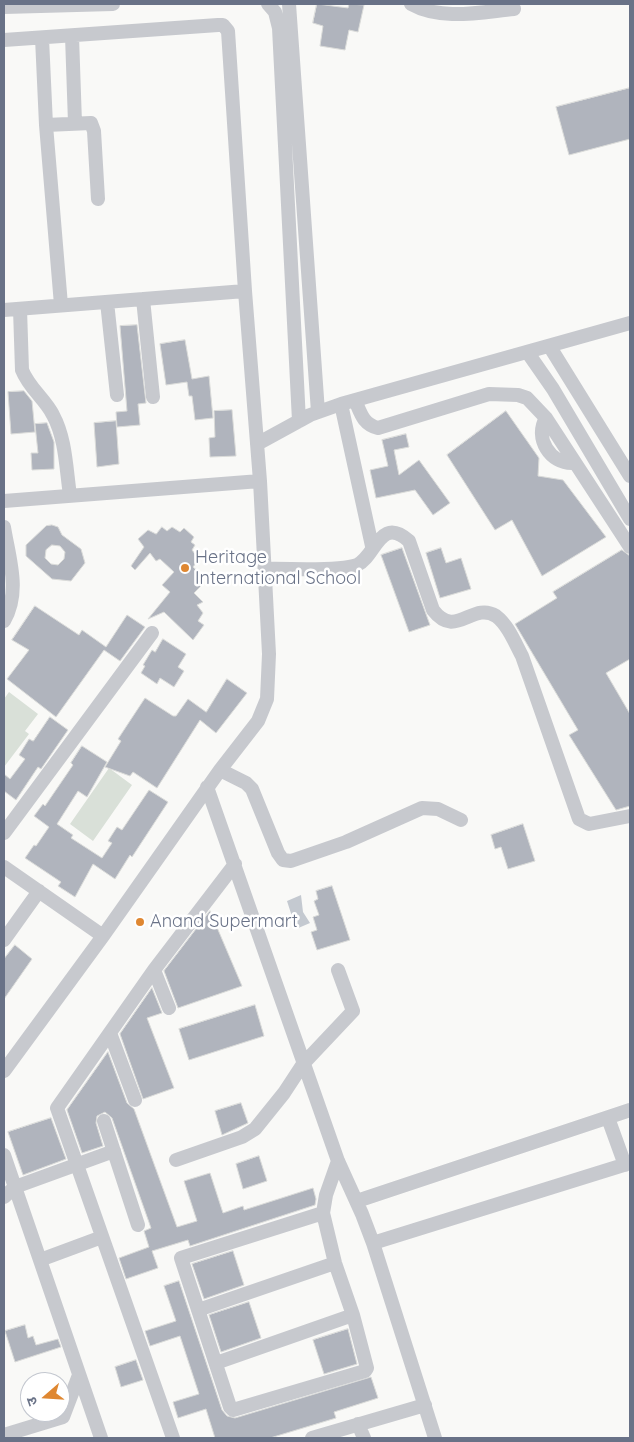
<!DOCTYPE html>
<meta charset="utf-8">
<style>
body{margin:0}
#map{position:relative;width:634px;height:1442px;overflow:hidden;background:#f9f9f7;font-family:Quicksand,"Noto Sans Devanagari",sans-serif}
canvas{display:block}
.frame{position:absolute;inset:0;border:5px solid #697287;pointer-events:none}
.north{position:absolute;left:20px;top:1372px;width:50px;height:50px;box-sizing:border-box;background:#fff;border:1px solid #c3c7cf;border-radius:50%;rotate:251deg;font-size:14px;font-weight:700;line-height:20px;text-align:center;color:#697287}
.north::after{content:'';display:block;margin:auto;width:18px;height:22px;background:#df8731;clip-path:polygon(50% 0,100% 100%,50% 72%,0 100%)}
</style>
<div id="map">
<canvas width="634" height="1442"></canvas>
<div class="frame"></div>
<div class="north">उ</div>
</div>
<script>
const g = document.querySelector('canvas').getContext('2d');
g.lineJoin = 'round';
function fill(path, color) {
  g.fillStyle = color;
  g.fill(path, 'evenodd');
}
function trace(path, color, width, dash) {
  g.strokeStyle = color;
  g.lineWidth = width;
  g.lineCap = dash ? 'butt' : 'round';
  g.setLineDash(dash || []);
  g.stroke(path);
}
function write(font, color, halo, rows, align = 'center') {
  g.font = font + ' Quicksand,sans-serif';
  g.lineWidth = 5;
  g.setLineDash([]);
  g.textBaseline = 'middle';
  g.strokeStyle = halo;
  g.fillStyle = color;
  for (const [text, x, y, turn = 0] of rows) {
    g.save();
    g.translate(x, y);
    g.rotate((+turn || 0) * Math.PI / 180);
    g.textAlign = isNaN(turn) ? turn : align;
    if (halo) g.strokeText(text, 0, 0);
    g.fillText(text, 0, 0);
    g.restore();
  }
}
const green = new Path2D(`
 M9,692L38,714L25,731L29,734L4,767V699Z
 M109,768L132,785L93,841L70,824Z`);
const water = new Path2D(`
 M301,895L303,912L310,923L296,929L287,901Z`);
const building = new Path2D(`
 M317,4L348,8L349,4L364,5L358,32L349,30L345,50L320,46L323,26L313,23Z
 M630,88V139L569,155L556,107Z
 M137,325L146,403L138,404L140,425L117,427L116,412L127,411L120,326Z
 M185,340L192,379L209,376L213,418L195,420L192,396H189L187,382L166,385L160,344Z
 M24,391L32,401L35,432L11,434L8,392Z
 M232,410L236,456L210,457L209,438L215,437L214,411Z
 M506,411L539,458L538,476L563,480L606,537L542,576L512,520L495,530L447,455Z
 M116,421L119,464L97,467L94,423Z
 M47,423L54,442V469L32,470L31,453H38L35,424Z
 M406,434L409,447L394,450L399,475L419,460L450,503L433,515L415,490L376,498L370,470L388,466L382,440Z
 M52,525L58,527L62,535L81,549L85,563L71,581L52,579L26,556V545L46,526ZM52,545L60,546L65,552L64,559L58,565L51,564L45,558L46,550Z
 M162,527L167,531L172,527L180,532L184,528L194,537L191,542L195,545L192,550L199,559L193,567L201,574L197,580L202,585L194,593L203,602L197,605L203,613L198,621L204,625L193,640L164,612L148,619L170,592L162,585L174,572L160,559L156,561L150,553L135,570L131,566L144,547L138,539L148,530L156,534Z
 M402,548L430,625L409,632L381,555Z
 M441,548L446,563L461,558L471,589L440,598L426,553Z
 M622,550L630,556V659L606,673L630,714V806L616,810L569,735L578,730L515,624L557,598L553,592Z
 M35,606L79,635L82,630L106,647L127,615L145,627L120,661L104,650L56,717L7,679L29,650L12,640Z
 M163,639L186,654L178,667L184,671L174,687L160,678L157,684L141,673L145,666L143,665L152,650L155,652Z
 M227,679L247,693L216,733L200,720L157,788L133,772L130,776L105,767L121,741L118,739L145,698L173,716H176L188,699L206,712Z
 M50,717L68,730L41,769L38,767L16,800L4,791V774L10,779L25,759L19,755L29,739L33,741Z
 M82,746L107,762L87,797L78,791L57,824L73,835L71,838L102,858L112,843L108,841L117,827L122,830L149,790L168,802L132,857L130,855L115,879L93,864L75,897L58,886L61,882L25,858L34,845L36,846L49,827L34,816L43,804L45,806L73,765L71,763Z
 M523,824L535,861L508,869L501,847L495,849L491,835Z
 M332,886L350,940L317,950L311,932L317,930L313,917L319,915L314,901L318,899L316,891Z
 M210,911L242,986L178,1008L164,971Z
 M15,945L32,959L4,999V959Z
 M152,988L162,1013L147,1018L174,1088L143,1099L120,1034Z
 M255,1005L264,1036L189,1060L179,1029Z
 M108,1052L127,1103L134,1109L177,1227L197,1221L184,1181L210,1173L223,1213L243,1206L244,1210L313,1188L316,1199L315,1205L190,1246L188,1240L152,1251L158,1268L126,1279L119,1258L149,1247L144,1231L151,1228L112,1118L105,1112L97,1116L96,1123L103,1146L82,1153L67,1110Z
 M241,1103L248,1123L222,1135L215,1111Z
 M51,1118L66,1159L23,1175L8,1132Z
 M259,1156L267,1181L243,1189L236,1164Z
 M233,1251L244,1285L204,1299L192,1264Z
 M179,1281L222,1410L227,1416L235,1418L371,1377L378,1398L334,1412L336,1418L270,1438H215L206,1409L178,1418L173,1402L199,1394L180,1336L150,1346L145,1331L176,1321L164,1286Z
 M249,1302L261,1338L221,1352L209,1315Z
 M25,1325L28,1338L33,1336L36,1345L58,1339L61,1347L15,1362L5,1331Z
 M348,1329L357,1364L324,1374L313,1340Z
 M136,1360L143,1380L121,1387L115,1367Z`);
const minor = new Path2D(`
 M268,4L275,12L279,28L299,421
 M289,4L318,412
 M411,4C441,21 481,12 514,9
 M4,7L113,4
 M72,36L75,123
 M42,38L46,125L61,305
 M4,40L218,25H223L228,31L245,291L260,481L269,654L267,699L258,721L220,770L103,936L4,1071
 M46,125L91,123L94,131L98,199
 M143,299L153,397
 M107,302L117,395
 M20,309L22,370C29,388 45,399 53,415C66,439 66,469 70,495
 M4,310L245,291
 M550,347L630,476
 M528,353L553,389L630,519
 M355,400C361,414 363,424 378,428L489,394L518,395L527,398L546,418L630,547
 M341,404L372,546
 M546,418C534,438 550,464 573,463
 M257,444L310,415L341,404L630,323
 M4,501L260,481
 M4,527C9,558 21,592 4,621
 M265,569C286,568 339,572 357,565C376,556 380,515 409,541L433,610C456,640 472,601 496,616C508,625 515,643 522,656L579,819L589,824L630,816
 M220,770L246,783L252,789L278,853L283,860L291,861L346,842L422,808L438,809L461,820
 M207,787L338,1161L362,1214L373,1243L435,1438
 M4,833L152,633
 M4,867L103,936
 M4,940L39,891
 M154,970L169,1008
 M110,1033L135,1100
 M608,1118L625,1165
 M104,1121L138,1225
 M4,1155L101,1438
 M176,1160L242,1137L255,1129L284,1093L303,1064L353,1011L338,970
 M4,1197L15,1187L114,1151
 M357,1201L630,1110
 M323,1213L181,1258L230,1407L233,1410L365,1371L367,1368L353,1315L335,1263L323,1213L326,1195L338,1161
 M373,1243L630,1163
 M40,1260L102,1237
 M198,1310L335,1263
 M216,1363L353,1315
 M358,1424L364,1438
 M4,1435L63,1417L79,1375
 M173,1438L57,1108L154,970L235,864
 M312,1438L425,1405`);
const markers = [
 [185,568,5,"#df8731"],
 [140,922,5,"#df8731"]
];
const poiNames = [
 ["Heritage",195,558],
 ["International School",195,579],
 ["Anand Supermart",150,922]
];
fill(green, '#d9e0d8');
fill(water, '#c4c9d0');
fill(building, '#b0b4bd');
trace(building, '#dadbd9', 1);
trace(minor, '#c7c9ce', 14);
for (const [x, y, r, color] of markers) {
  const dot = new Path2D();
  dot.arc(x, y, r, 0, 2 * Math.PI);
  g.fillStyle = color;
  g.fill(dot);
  trace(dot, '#fff', 2);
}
write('18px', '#697287', '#fff', poiNames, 'left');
</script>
